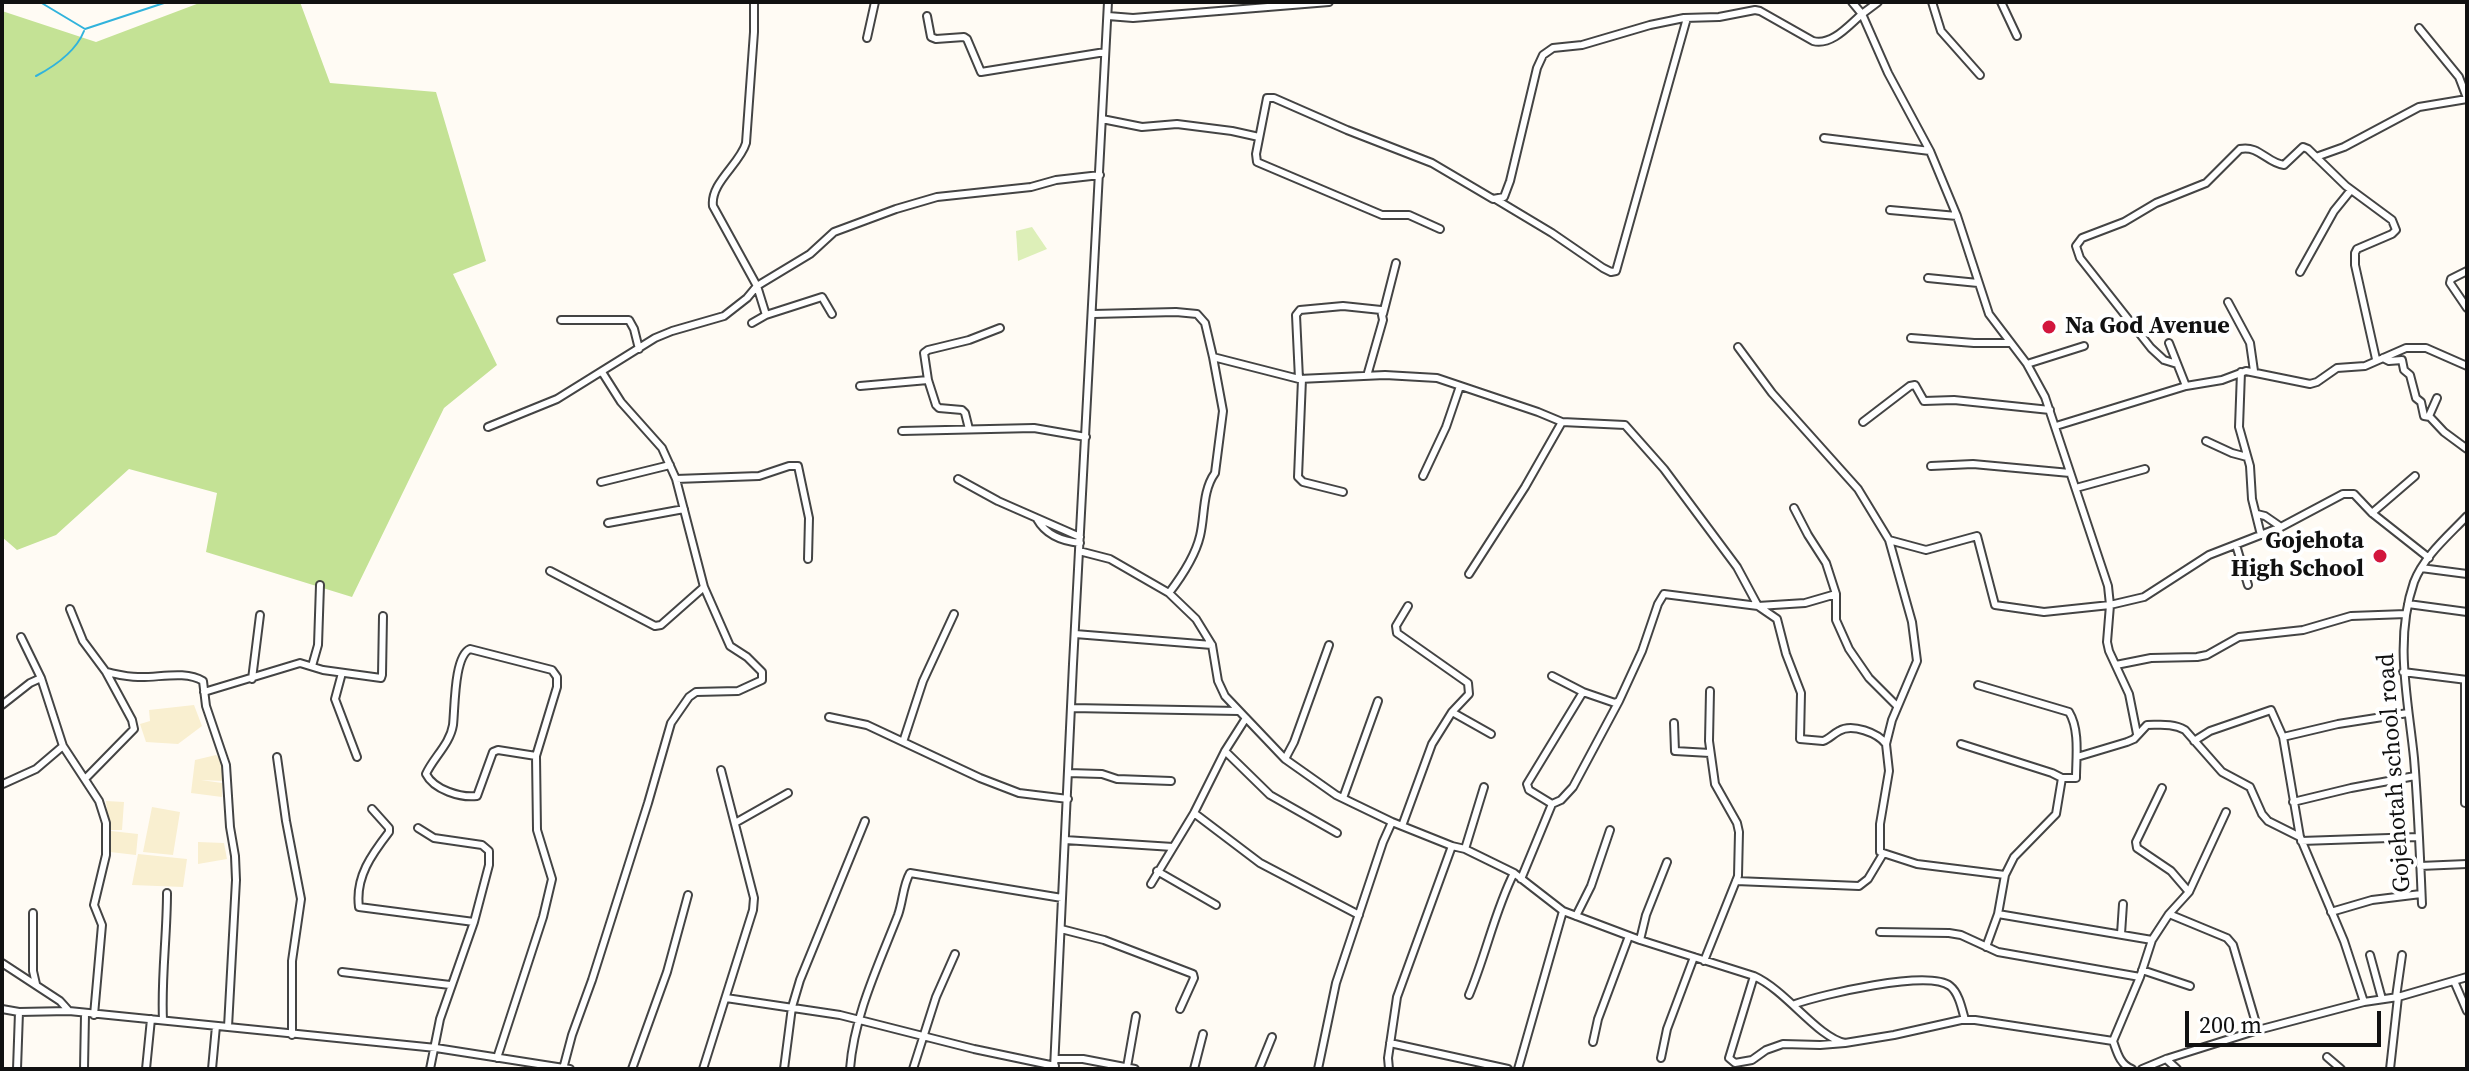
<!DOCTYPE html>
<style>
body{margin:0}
#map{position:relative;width:2469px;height:1071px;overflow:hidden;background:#fffbf4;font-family:"Source Serif 4",serif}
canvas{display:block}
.frame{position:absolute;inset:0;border:4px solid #111;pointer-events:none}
.scale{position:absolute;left:2185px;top:1011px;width:196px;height:36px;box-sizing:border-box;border:4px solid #111;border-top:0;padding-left:10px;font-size:24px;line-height:28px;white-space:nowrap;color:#111;-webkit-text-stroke:6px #fff;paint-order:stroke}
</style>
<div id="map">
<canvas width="2469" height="1071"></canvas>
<div class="frame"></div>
<div class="scale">200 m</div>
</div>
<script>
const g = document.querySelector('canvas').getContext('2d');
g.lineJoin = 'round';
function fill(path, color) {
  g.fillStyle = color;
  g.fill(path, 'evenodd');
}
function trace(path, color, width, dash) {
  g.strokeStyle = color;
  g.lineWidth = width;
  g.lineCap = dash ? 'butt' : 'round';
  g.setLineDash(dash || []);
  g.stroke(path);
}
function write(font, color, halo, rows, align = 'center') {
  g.font = font + ' "Source Serif 4",serif';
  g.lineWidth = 8;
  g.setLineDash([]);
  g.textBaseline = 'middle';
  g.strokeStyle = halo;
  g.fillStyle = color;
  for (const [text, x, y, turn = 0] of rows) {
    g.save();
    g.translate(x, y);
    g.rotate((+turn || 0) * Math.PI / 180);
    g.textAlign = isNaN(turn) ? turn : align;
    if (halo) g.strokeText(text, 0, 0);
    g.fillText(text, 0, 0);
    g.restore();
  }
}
const farmland = new Path2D(`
 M194,705L202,726L178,744L146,742L140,724L150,721L149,710Z
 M216,755L223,762V781L201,780L222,783V797L191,793L195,760Z
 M106,801L124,802L122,830H109Z
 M152,807L180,812L173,855L143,852Z
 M111,831L138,834L136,855L110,852Z
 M198,842L224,843L227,859L198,864Z
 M138,854L187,859L183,887L132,885Z`);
const green = new Path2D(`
 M1032,227L1047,249L1018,261L1016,231Z`);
const forest = new Path2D(`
 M202,2H300L330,83L436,92L486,261L453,274L497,365L444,408L352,597L206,552L217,493L129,469L56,535L17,550L2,537V11L96,42Z`);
const stream = new Path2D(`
 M40,2L85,29L167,2
 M36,76C55,66 76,51 84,31`);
const minor = new Path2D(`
 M754,2V32L746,143C740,164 710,183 713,206L757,286L766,315
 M1852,2L1862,14L1878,2
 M1932,2L1941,31L1980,75
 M2001,2L2017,36
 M927,16L931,37L936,39L964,37L967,39L981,72L1105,52
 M1108,16L1133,18L1329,2
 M2419,28L2459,77L2467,98
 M867,38L875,2
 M1102,119L1142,127L1177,124L1232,131L1259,137
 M1824,138L1930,151
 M2316,157L2344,147L2419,107L2467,99
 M1497,200L1552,233L1603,268L1611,272L1616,271L1687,18
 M1890,210L1957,216
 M1440,229L1409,215H1382L1257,162L1256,154L1267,98H1274L1347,130L1432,163L1493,199L1504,197L1510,181L1537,68L1543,55L1553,48L1582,45L1650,25L1684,18L1719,17L1755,10L1760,11L1813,41C1832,46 1849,25 1862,14L1888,73L1930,151L1957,216L1989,314L2027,364L2045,397L2108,586L2110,605L2107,642L2109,651L2129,694L2137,734
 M2467,271L2451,279L2450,283L2467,308
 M2300,272L2334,211L2351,190
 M1928,278L1978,283
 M2228,302L2250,343L2254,371
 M1093,314L1176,312L1197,314L1205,323L1213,357L1299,379L1385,375L1437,378L1538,412L1562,422L1625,425L1664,469L1737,567L1758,606L1777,619L1786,654L1801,693L1800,739L1823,741C1829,739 1833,734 1839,731C1852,723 1878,733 1886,744
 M1383,314L1396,263
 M561,320H629L634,329L639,349
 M752,323L766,315L822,297L832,314
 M1911,338L1974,343H2010
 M2169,343L2186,386L2222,380L2246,371L2310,384L2317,382L2337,368L2365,366L2406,348H2426L2467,366
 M1738,347L1772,393L1858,489L1889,540L1912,622L1917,661L1892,720L1886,744L1889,771L1880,824V852L1917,864L2005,875
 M2383,358L2389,361L2402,360L2404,370L2410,375L2416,398L2421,402L2424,416L2430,417
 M2027,364L2084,346
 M2177,364L2164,360L2151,348L2080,258L2076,246L2082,238L2124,222L2156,203L2206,183L2240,149C2259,145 2267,163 2284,165L2303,147L2308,149L2346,186L2392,220L2396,230L2392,234L2357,249L2355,253V265L2376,359
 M2241,372L2239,427L2250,466L2252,499L2261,535
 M1299,379L1296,315L1300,310L1343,306L1381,310L1383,320L1367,376
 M1302,379L1298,477L1303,482L1343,492
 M860,386L928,380
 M2437,398L2429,416L2444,432L2467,449
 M1863,422L1910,386L1915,385L1924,401L1954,400L2050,410
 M2056,426L2186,386
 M488,427L557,399L655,338L672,331L724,316L747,298L757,286L810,254L834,232L896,209L937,197L1031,187L1056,180L1100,175
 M969,429L965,413L962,410L939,408L936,405L928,380L924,353L928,350L969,340L1000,328
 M902,431L1034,428L1086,437
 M2206,441L2232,453L2247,457
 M1931,466L1973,464L2070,473
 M1423,476L1446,427L1460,386
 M676,479L759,476L789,466H798L809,518L808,559
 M958,479L998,501L1080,537
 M601,482L670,465
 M2076,488L2145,469
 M1794,508L1808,535L1826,563L1836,594V620L1849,649L1869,678L1897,706
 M2372,513L2415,476
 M2257,514L2265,516L2281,527
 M1037,519C1046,535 1061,541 1080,543
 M608,523L684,509
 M1889,540L1926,550L1977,536L1995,605L2044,612L2110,605L2144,597L2209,555L2281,527L2343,494H2354L2372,513L2429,558
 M2236,545L2248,585
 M1079,551L1110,559L1169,593L1196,619L1212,645L1218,681L1225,696L1285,759L1336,795L1392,822L1452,846L1465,849L1514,873L1563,911L1640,940L1754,976C1787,991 1817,1037 1845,1043
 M2421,568L2467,574
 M550,571L655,626L661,625L704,587
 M1469,574L1525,487L1562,422
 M1169,593C1182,576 1195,557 1200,536C1205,516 1202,491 1215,473L1223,411L1213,357
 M2408,604L2467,612
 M70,609L83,641L106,672C116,674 127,677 138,677C158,678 185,670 203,681L206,706L226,765L230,827L235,856L236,880L228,1027
 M1075,634L1212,645
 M21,637L41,678
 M2116,665L2151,658L2197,657L2207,655L2239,637L2303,630L2351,616L2406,614
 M312,666L318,645L320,585
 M2403,672L2467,680
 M342,673L335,699L357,757
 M1552,676L1583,692L1615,703L1619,701L1642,651L1658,604L1664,594L1758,606L1805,603L1836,594
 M252,679L260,615
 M204,692L300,663L323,670L381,678L382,675L383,616
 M2,705L30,683L41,678L63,746L99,801L106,823V855L94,905L102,925L94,1015
 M1071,708L1239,711
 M1452,712L1491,734
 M829,717L867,725L980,778L1019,793L1068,799
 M1674,723L1675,751L1710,753
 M2194,741L2210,731L2271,710L2283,737
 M903,742L923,681L954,614
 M1961,744L2052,773L2062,778H2076C2076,758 2080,730 2069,712L1978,685
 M1225,751L1270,795L1337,833
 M277,757L286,821L301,899L292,961V1035
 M2077,757L2127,742L2134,739L2147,725C2160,725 2173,723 2185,730L2222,772L2250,787L2262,814L2268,821L2300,837
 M1285,759L1294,742L1329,645
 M1068,773L1102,774L1117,779L1171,781
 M85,779L134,729L132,720L106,672
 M3,784L36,769L63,746
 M1343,798L1378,701
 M2293,802L2351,788L2415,776
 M2465,803V680
 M1552,804L1561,800L1573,787L1619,701
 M372,809L389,828V832C372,854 355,877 359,907L474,922
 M1194,813L1260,863L1359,915
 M735,823L788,793
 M1402,826L1432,744L1452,712L1469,694L1468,683L1397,633L1396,626L1408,606
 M418,828L434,838L482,845L489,851V865L474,922L440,1019L430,1069
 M1065,840L1173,847
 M2301,841L2419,837
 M1465,849L1484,787
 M2420,866L2467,864
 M1157,871L1216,905
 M1521,879L1552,804L1529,790L1527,784L1583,692
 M1736,881L1859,886L1868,879L1883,854
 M1151,884L1194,813L1225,751L1246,718
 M2189,892L2226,812
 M2422,904C2420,855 2418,806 2414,758C2408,699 2394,640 2414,582C2424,556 2448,536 2467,516
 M2331,912L2372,900L2421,894
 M33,913V971L36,984
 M1998,914L2152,940
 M2169,914L2227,938L2233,945L2258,1030
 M1576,916L1591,886L1610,830
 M1061,929L1104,940L1193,974L1194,978L1180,1009
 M1880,932L1949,933L1961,935L1998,952L2140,977
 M2121,934L2123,904
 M1640,940L1646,915L1667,862
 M1986,947L1998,914L2005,875L2014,857L2056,814L2062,778
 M2370,955L2382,999
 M1704,961L1738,876L1739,832L1737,823L1715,784L1709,741L1710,691
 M2,963L60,1001L69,1011
 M2142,970L2190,986
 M342,972L450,985
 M1754,976L1729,1058L1735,1063L1752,1060L1766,1050L1783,1044L1820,1045L1845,1043L1894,1035L1961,1020H1975L2113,1041C2117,1052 2120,1065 2132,1069
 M2454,981L2467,1011
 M1469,995C1486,955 1495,910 1514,873
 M2396,997L2402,955
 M726,998L840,1015L974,1049L1055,1066
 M2364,1002L2344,941L2300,837L2283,737L2338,724L2408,713
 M1795,1004C1821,995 1928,969 1950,986C1959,993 1962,1009 1965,1020
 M2,1009L19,1012L69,1011L347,1039L436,1048L570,1069
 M163,1020C161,978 167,936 167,893
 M2113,1041L2140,977L2152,940L2169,914L2189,892L2171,871L2137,848L2136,842L2162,788
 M1593,1042L1598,1019L1629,936
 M1390,1043L1508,1069
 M2327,1057L2341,1069
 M497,1058L543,917L552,879L537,830L536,756L498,750L493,752L477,796C461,798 434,790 426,774C433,758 450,744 453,725C455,707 454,656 470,649L552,670L557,677V687L536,756
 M1661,1058L1667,1029L1694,957
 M1055,1059H1083L1135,1069
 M2166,1059L2177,1069
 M1127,1067L1136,1016
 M17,1069L19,1012
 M84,1069L85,1014
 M146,1069L151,1019
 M212,1069L216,1026
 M563,1069L572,1035L592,980L648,803L671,723L689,697L696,692L738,691L762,680V672L747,657L730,646L704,587L676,479L662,448L621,402L602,372
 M632,1069L667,972L688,895
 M703,1069L753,910L754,898L721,770
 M784,1069L792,1007L800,980L865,821
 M850,1069C854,1015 879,964 898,915C903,901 903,885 910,873L1062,898
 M913,1069L936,997L955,954
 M1054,1069L1073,664L1108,2
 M1194,1069L1203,1034
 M1259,1069L1272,1037
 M1318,1069L1336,983L1383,842L1392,822
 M1389,1069L1388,1058L1397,997L1452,846
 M1518,1069L1563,911
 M2142,1069L2166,1059L2258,1030L2364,1002L2398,997L2467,977
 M2390,1069L2398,997`);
const markers = [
 [2049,327,8,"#d2173e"],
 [2380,556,8,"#d2173e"]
];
const poiNames = [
 ["Na God Avenue",2065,327],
 ["Gojehota",2364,542,"right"],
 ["High School",2364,570,"right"]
];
const streetNames = [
 ["Gojehotah school road",2395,773,-94]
];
fill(farmland, '#f9efd0');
fill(green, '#ddefb8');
fill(forest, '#c4e295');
trace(stream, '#31b3dc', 2);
trace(minor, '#444', 10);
trace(minor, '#fff', 6);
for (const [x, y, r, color] of markers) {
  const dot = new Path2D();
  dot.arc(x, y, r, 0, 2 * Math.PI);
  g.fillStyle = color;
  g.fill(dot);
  trace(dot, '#fff', 3);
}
write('bold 24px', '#111', '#fff', poiNames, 'left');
write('24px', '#111', '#fff', streetNames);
</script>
